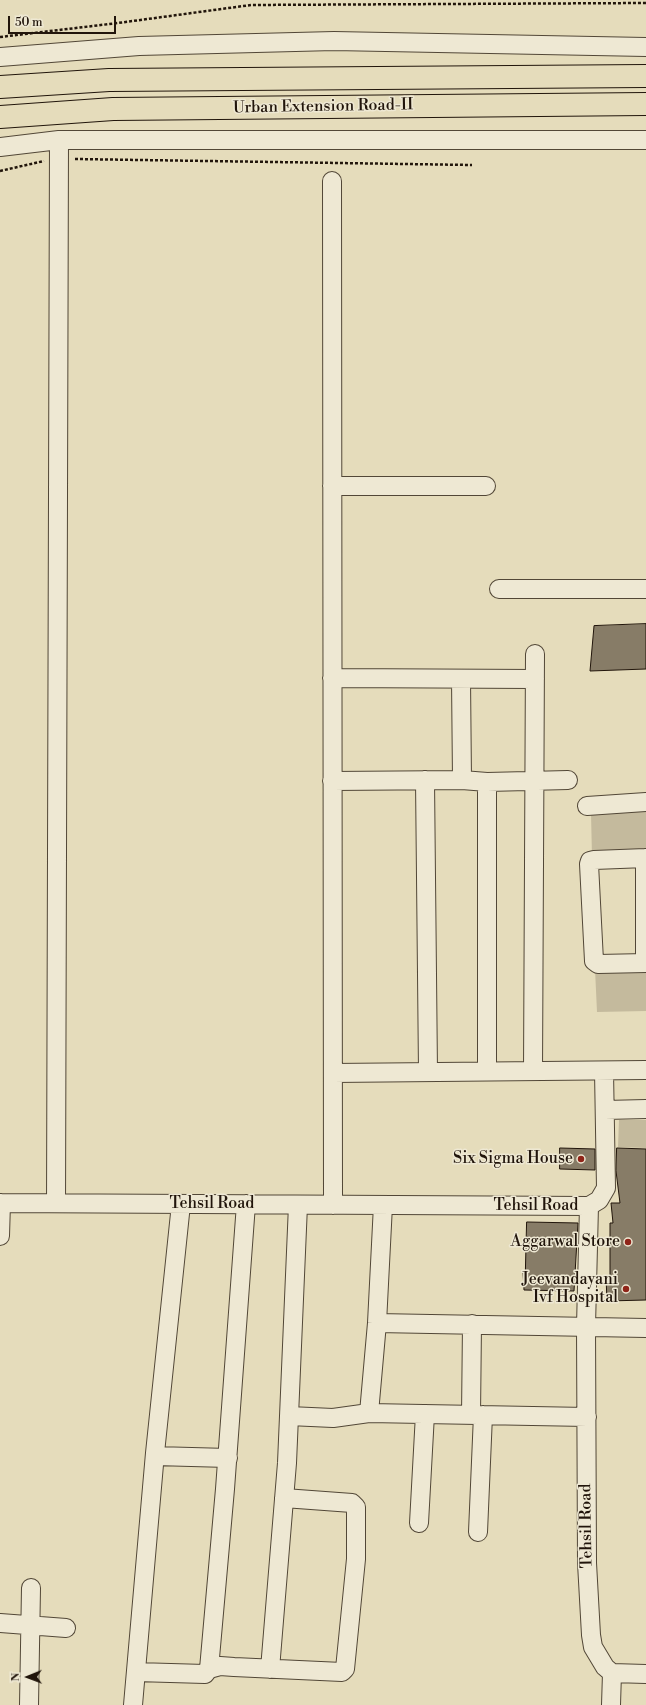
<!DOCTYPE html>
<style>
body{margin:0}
#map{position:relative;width:646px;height:1705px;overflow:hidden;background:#e5dcbb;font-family:"Libre Bodoni",serif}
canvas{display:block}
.north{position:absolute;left:8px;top:1657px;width:40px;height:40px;-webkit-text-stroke:3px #eee8d3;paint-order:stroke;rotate:269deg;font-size:11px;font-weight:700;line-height:16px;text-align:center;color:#21150b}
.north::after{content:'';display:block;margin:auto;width:14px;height:18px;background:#21150b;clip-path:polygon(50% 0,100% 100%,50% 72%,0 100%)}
.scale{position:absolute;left:8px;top:16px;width:108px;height:18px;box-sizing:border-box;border:2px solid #21150b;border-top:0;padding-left:5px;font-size:12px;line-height:14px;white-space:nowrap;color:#21150b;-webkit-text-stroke:3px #eee8d3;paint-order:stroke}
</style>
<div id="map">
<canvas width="646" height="1705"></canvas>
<div class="north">N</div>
<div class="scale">50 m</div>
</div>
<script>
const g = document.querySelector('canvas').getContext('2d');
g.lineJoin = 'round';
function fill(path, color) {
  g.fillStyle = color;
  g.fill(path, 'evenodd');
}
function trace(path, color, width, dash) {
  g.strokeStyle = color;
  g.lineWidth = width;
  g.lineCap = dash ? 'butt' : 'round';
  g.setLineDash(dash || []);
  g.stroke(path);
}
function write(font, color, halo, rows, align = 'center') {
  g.font = font + ' "Libre Bodoni",serif';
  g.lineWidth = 3;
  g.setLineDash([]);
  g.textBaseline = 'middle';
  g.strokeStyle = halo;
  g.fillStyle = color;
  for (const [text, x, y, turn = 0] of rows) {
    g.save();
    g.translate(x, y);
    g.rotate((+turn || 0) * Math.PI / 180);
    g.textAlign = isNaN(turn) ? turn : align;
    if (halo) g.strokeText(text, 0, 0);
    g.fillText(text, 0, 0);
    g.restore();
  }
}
const green = new Path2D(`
 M646,809V855L592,857L591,813Z
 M595,969H646V1011L597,1012Z
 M619,1120H646V1148L618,1147Z`);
const building = new Path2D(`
 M646,624V669L590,671L594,626Z
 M560,1148L595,1149V1170L560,1169Z
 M617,1148L646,1149V1300L607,1301L606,1277H610V1223H613L611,1203H620L616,1171Z
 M527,1222L578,1223L574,1291L524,1290L523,1271L525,1272Z`);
const path = new Path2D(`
 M0,37L118,23L251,5L646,3
 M75,159L472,165
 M0,171L44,161`);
const minor = new Path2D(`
 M0,57L139,46L334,41L646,47
 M0,147L59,140H646
 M332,181L333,1205
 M332,486H486
 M499,589H646
 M332,678L535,679
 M461,679L462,780
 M425,780L428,1072
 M332,781L462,780L487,782L568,780
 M487,782V1071
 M587,806L646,802
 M645,858V963
 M646,858L594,860L590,861L589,864L594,961L598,964L646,963
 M533,1071L535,654
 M333,1073L646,1070
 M605,1110L646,1109
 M0,1203L589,1206
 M56,1203L59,140
 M589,1206L586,1326L587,1563L591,1635L593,1647L605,1667L612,1673L646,1674
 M589,1206L599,1200L606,1188L604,1071
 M0,1236L1,1203
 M377,1323L646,1328
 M369,1413L377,1323L383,1205
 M471,1415L472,1324
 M289,1416L333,1418L369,1413L587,1417
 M155,1456L228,1458
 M419,1523L425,1414
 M478,1532L483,1415
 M0,1623L66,1628
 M209,1669L220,1666L234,1667L342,1672L345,1669L356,1559V1507L352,1503L284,1498
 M270,1669L287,1463L298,1205
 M136,1672L205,1674L209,1669L225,1489L246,1204
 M29,1705L31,1588
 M133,1705L155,1453L181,1204
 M611,1705L612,1673`);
const highway = new Path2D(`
 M0,87L109,80L646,76
 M0,117L113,109L646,104`);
const markers = [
 [581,1159,4,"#8f2418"],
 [628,1242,4,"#8f2418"],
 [626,1289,4,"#8f2418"]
];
const streetNames = [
 ["Urban Extension Road-II",323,107,-1],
 ["Tehsil Road",212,1204],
 ["Tehsil Road",536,1206],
 ["Tehsil Road",587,1526,-91]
];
const poiNames = [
 ["Six Sigma House",573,1159],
 ["Aggarwal Store",620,1242],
 ["Jeevandayani",618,1280],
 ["Ivf Hospital",618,1298]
];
fill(green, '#c4ba9d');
fill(building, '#877c67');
trace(building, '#21150b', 1);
trace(minor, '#524737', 20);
trace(highway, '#21150b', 24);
trace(path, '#21150b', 2.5, [3, 2]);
trace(minor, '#eee8d3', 18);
trace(highway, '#e5dcbb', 22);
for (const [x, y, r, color] of markers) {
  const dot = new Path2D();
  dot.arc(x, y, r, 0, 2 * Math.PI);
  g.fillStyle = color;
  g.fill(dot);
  trace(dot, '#eee8d3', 1.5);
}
write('16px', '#21150b', '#eee8d3', streetNames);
write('16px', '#21150b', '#eee8d3', poiNames, 'right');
</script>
